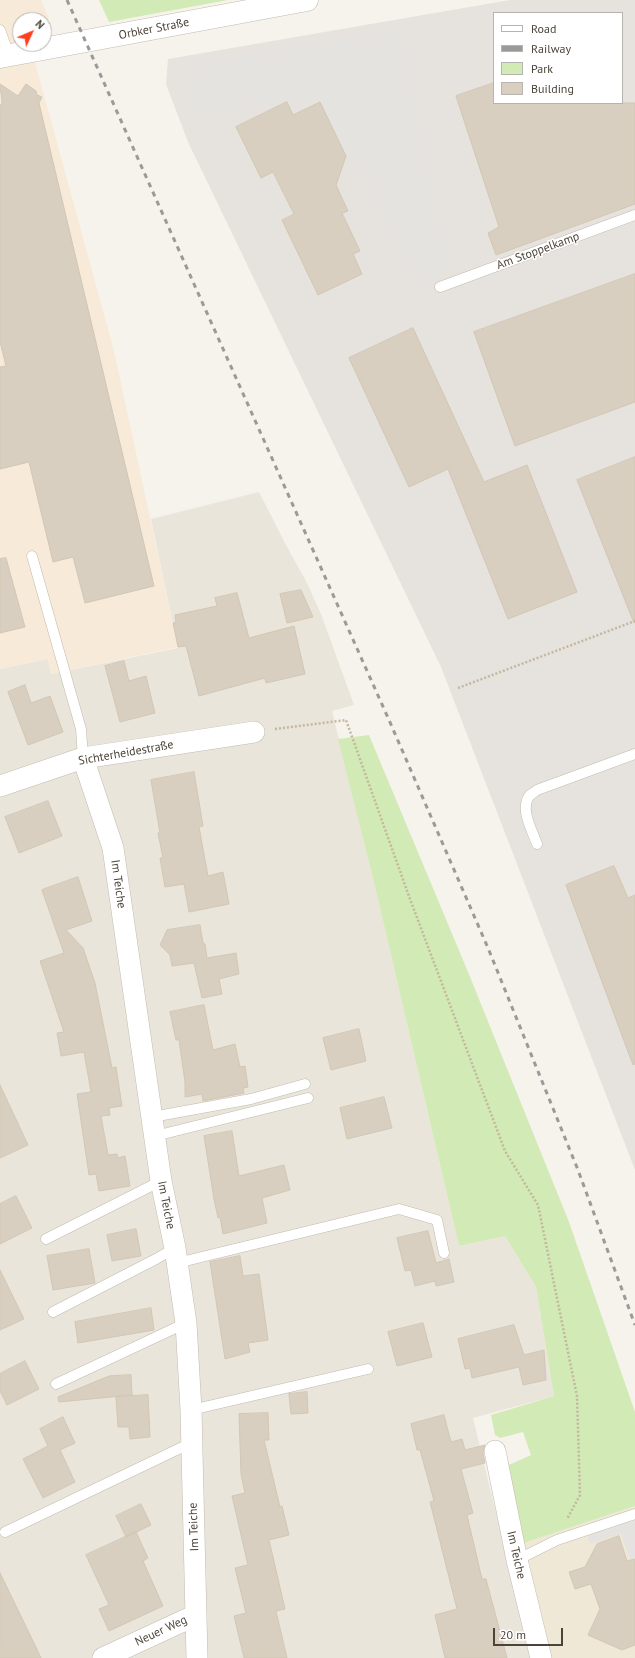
<!DOCTYPE html>
<meta charset="utf-8">
<style>
body{margin:0}
#map{position:relative;width:635px;height:1658px;overflow:hidden;background:#f6f3ec;font-family:"PT Sans",sans-serif}
canvas{display:block}
.legend{position:absolute;left:493px;top:12px;width:130px;height:92px;box-sizing:border-box;background:#fff;border:1px solid #b7b4b0;margin:0;padding:5px 7px;list-style:none;font-size:12px;color:#4b4439}
.legend li{display:flex;align-items:center;gap:8px;height:20px}
.legend b{width:20px;border:1px solid #b7b4b0}
.north{position:absolute;left:12px;top:12px;width:40px;height:40px;box-sizing:border-box;background:#fff;border:1px solid #b7b4b0;border-radius:50%;rotate:46deg;font-size:11px;font-weight:700;line-height:16px;text-align:center;color:#4b4439}
.north::after{content:'';display:block;margin:auto;width:14px;height:18px;background:#fc3f1d;clip-path:polygon(50% 0,100% 100%,50% 72%,0 100%)}
.scale{position:absolute;left:493px;top:1628px;width:70px;height:18px;box-sizing:border-box;border:2px solid #4b4439;border-top:0;padding-left:5px;font-size:12px;line-height:14px;white-space:nowrap;color:#4b4439;-webkit-text-stroke:3px #fff;paint-order:stroke}
</style>
<div id="map">
<canvas width="635" height="1658"></canvas>
<ul class="legend">
<li><b style="height:5px;background:#fff"></b>Road</li>
<li><b style="height:5px;background:#9a9a9a"></b>Railway</li>
<li><b style="height:11px;background:#d2eab5"></b>Park</li>
<li><b style="height:11px;background:#d8cfc1"></b>Building</li>
</ul>
<div class="north">N</div>
<div class="scale">20 m</div>
</div>
<script>
const g = document.querySelector('canvas').getContext('2d');
g.lineJoin = 'round';
function fill(path, color) {
  g.fillStyle = color;
  g.fill(path, 'evenodd');
}
function trace(path, color, width, dash) {
  g.strokeStyle = color;
  g.lineWidth = width;
  g.lineCap = dash ? 'butt' : 'round';
  g.setLineDash(dash || []);
  g.stroke(path);
}
function write(font, color, halo, rows, align = 'center') {
  g.font = font + ' "PT Sans",sans-serif';
  g.lineWidth = 3;
  g.setLineDash([]);
  g.textBaseline = 'middle';
  g.strokeStyle = halo;
  g.fillStyle = color;
  for (const [text, x, y, turn = 0] of rows) {
    g.save();
    g.translate(x, y);
    g.rotate((+turn || 0) * Math.PI / 180);
    g.textAlign = isNaN(turn) ? turn : align;
    if (halo) g.strokeText(text, 0, 0);
    g.fillText(text, 0, 0);
    g.restore();
  }
}
const residential = new Path2D(`
 M259,492L285,543L307,583L321,614L354,705L332,711L372,874L459,1246L505,1236L536,1287L554,1396L473,1418L531,1658H0V669L48,659L51,674L178,648L151,519Z`);
const commercial = new Path2D(`
 M0,0H41L49,19L20,20V44H30L114,351L178,647L51,674L48,659L0,669Z`);
const industrial = new Path2D(`
 M510,0H635V1170L441,667L188,142L166,84L168,59ZM494,13H622V103H494Z`);
const education = new Path2D(`
 M635,1506V1658H552L524,1543Z`);
const green = new Path2D(`
 M99,0H228L109,22Z
 M369,735L468,972L569,1222L635,1412V1506L524,1543L502,1468L531,1455L523,1432L500,1438L495,1435L491,1415L554,1396L536,1287L505,1236L459,1246L372,874L338,739Z`);
const parking = new Path2D(`
 M401,30L437,204L427,215L440,219L454,267L411,284L364,171L349,164L320,99L192,118L186,104L201,62Z
 M635,1508V1558L630,1560L621,1534L590,1544L584,1526Z`);
const building = new Path2D(`
 M494,83V103H635V204L496,255L488,233L499,227L456,96Z
 M0,84L18,96L26,84L36,91L37,95L42,97L39,103L154,586L85,603L73,557L53,562L29,462L0,469V367L6,366L0,342V106L2,103Z
 M287,102L293,115L320,102L346,156L336,185L348,211L342,213L360,251L353,254L362,274L318,295L282,220L294,214L273,172L261,178L236,127Z
 M635,274V402L515,446L474,332Z
 M413,328L484,482L527,465L577,592L508,619L448,469L409,487L349,358Z
 M635,457V622L634,623L577,480Z
 M6,558L25,627L0,633V559Z
 M301,590L313,617L287,623L280,594Z
 M237,593L249,638L294,626L305,674L266,683L265,678L199,696L186,646L178,647L173,623L176,622L175,615L217,606L215,598Z
 M124,661L129,681L146,676L155,713L120,722L105,666Z
 M25,685L31,703L50,696L63,732L28,745L8,692Z
 M194,772L203,826L199,827L208,876L223,872L229,904L189,912L184,884L165,887L160,858H163L158,833H160L151,780Z
 M48,801L62,836L19,853L5,817Z
 M614,866L628,898L635,895V1064L633,1065L566,885Z
 M78,877L92,921L66,930L83,948L95,983L112,1068L116,1067L122,1106L109,1108L110,1115L101,1116L108,1155L117,1154L118,1158L125,1156L130,1186L99,1191L96,1174L89,1175L77,1094L91,1092L84,1052L61,1056L57,1033L64,1032L40,961L64,953L42,890Z
 M200,925L203,943L205,944L207,958L236,953L239,974L219,979L222,994L202,998L194,963L172,966L170,955L160,945L167,930Z
 M204,1005L213,1050L235,1044L240,1067L245,1066L248,1087L243,1088L244,1093L203,1101L202,1094L185,1097V1082L179,1040H176L170,1012Z
 M359,1029L366,1061L331,1070L323,1038Z
 M0,1085L28,1145L0,1158Z
 M384,1097L392,1128L347,1139L340,1108Z
 M232,1131L239,1176L284,1165L290,1190L262,1198L267,1223L223,1234L220,1217L218,1218L214,1199L204,1136Z
 M16,1196L32,1228L0,1244V1204Z
 M136,1229L141,1256L112,1261L107,1235Z
 M428,1231L436,1263L449,1259L454,1282L436,1286L435,1281L415,1286L411,1270L405,1271L397,1238Z
 M89,1249L95,1283L53,1290L47,1256Z
 M240,1256L243,1276L259,1274L268,1340L248,1343L250,1352L225,1359L210,1262Z
 M0,1270L24,1319L0,1330Z
 M151,1308L154,1330L78,1343L75,1322Z
 M423,1323L432,1357L397,1366L388,1332Z
 M514,1325L524,1355L544,1350L546,1380L523,1385L519,1367L472,1378L470,1368L465,1369L458,1339Z
 M25,1361L39,1389L7,1405L0,1391V1374Z
 M131,1375L132,1395L59,1402L58,1397L109,1376Z
 M307,1392L308,1413L291,1414L289,1394Z
 M148,1395L150,1437L130,1439L129,1427H118L116,1397Z
 M268,1413L269,1440H264L280,1507L282,1506L289,1535L269,1540L285,1609L276,1611L287,1658H244L234,1616L246,1613L235,1568L248,1565L232,1496L245,1493L241,1474L239,1414Z
 M444,1415L451,1442L462,1439L465,1450L485,1445L483,1453L485,1463L461,1469L473,1513L467,1515L482,1579H486L507,1658H445L435,1615L457,1609L430,1502L434,1501L420,1450H417L411,1424Z
 M63,1417L75,1443L60,1450L75,1482L43,1498L23,1459L48,1446L40,1429Z
 M141,1504L151,1525L126,1537L116,1516Z
 M136,1532L148,1558L143,1561L163,1606L109,1631L99,1609L109,1605L86,1555Z
 M619,1536L627,1561L635,1559V1645L622,1650L588,1635L600,1609L591,1584L575,1589L569,1572L585,1567L597,1544Z
 M0,1573L32,1639L41,1658H0Z`);
const path = new Path2D(`
 M458,688L635,621
 M275,729L346,720L410,899L505,1151L538,1205L577,1396L580,1495L567,1519`);
const service = new Path2D(`
 M0,30L9,55
 M440,287L635,215
 M32,556L81,729L83,758
 M537,844C532,830 520,810 529,796C531,794 535,792 537,790L635,754
 M152,1117L251,1099L305,1084
 M155,1136L308,1098
 M46,1239L161,1181
 M177,1263L399,1209L437,1220L444,1253
 M53,1312L156,1259L175,1248
 M56,1384L186,1323
 M191,1410L368,1369
 M5,1532L191,1443
 M517,1560L557,1540L635,1514`);
const minor = new Path2D(`
 M83,758L113,848L161,1181L175,1248L186,1323L191,1410L197,1658
 M0,786L83,758L254,732
 M495,1451L517,1560L541,1658
 M103,1658L196,1615`);
const tertiary = new Path2D(`
 M0,57L307,0`);
const rail = new Path2D(`
 M67,0L389,720L488,948L578,1170L635,1325`);
const streetNames = [
 ["Orbker Straße",154,29,-11],
 ["Am Stoppelkamp",538,251,-20],
 ["Sichterheidestraße",126,753,-10],
 ["Im Teiche",118,884,82],
 ["Im Teiche",166,1205,79],
 ["Im Teiche",194,1527,-92],
 ["Im Teiche",516,1555,77],
 ["Neuer Weg",161,1631,-25]
];
fill(residential, '#eae5da');
fill(commercial, '#f7ead8');
fill(industrial, '#e6e2dd');
fill(education, '#efe8d6');
fill(green, '#d2eab5');
fill(parking, '#e5e3e0');
fill(building, '#d8cfc1');
trace(building, '#d3c7b4', 1);
trace(service, '#c2bbae', 11);
trace(minor, '#c2bbae', 22);
trace(tertiary, '#c2bbae', 23);
trace(path, '#c4b79f', 2.5, [2, 2]);
trace(service, '#fff', 10);
trace(minor, '#fff', 21);
trace(tertiary, '#fff', 22);
trace(rail, '#9a9a9a', 3, [5, 5]);
write('12px', '#4b4439', '#fff', streetNames);
</script>
